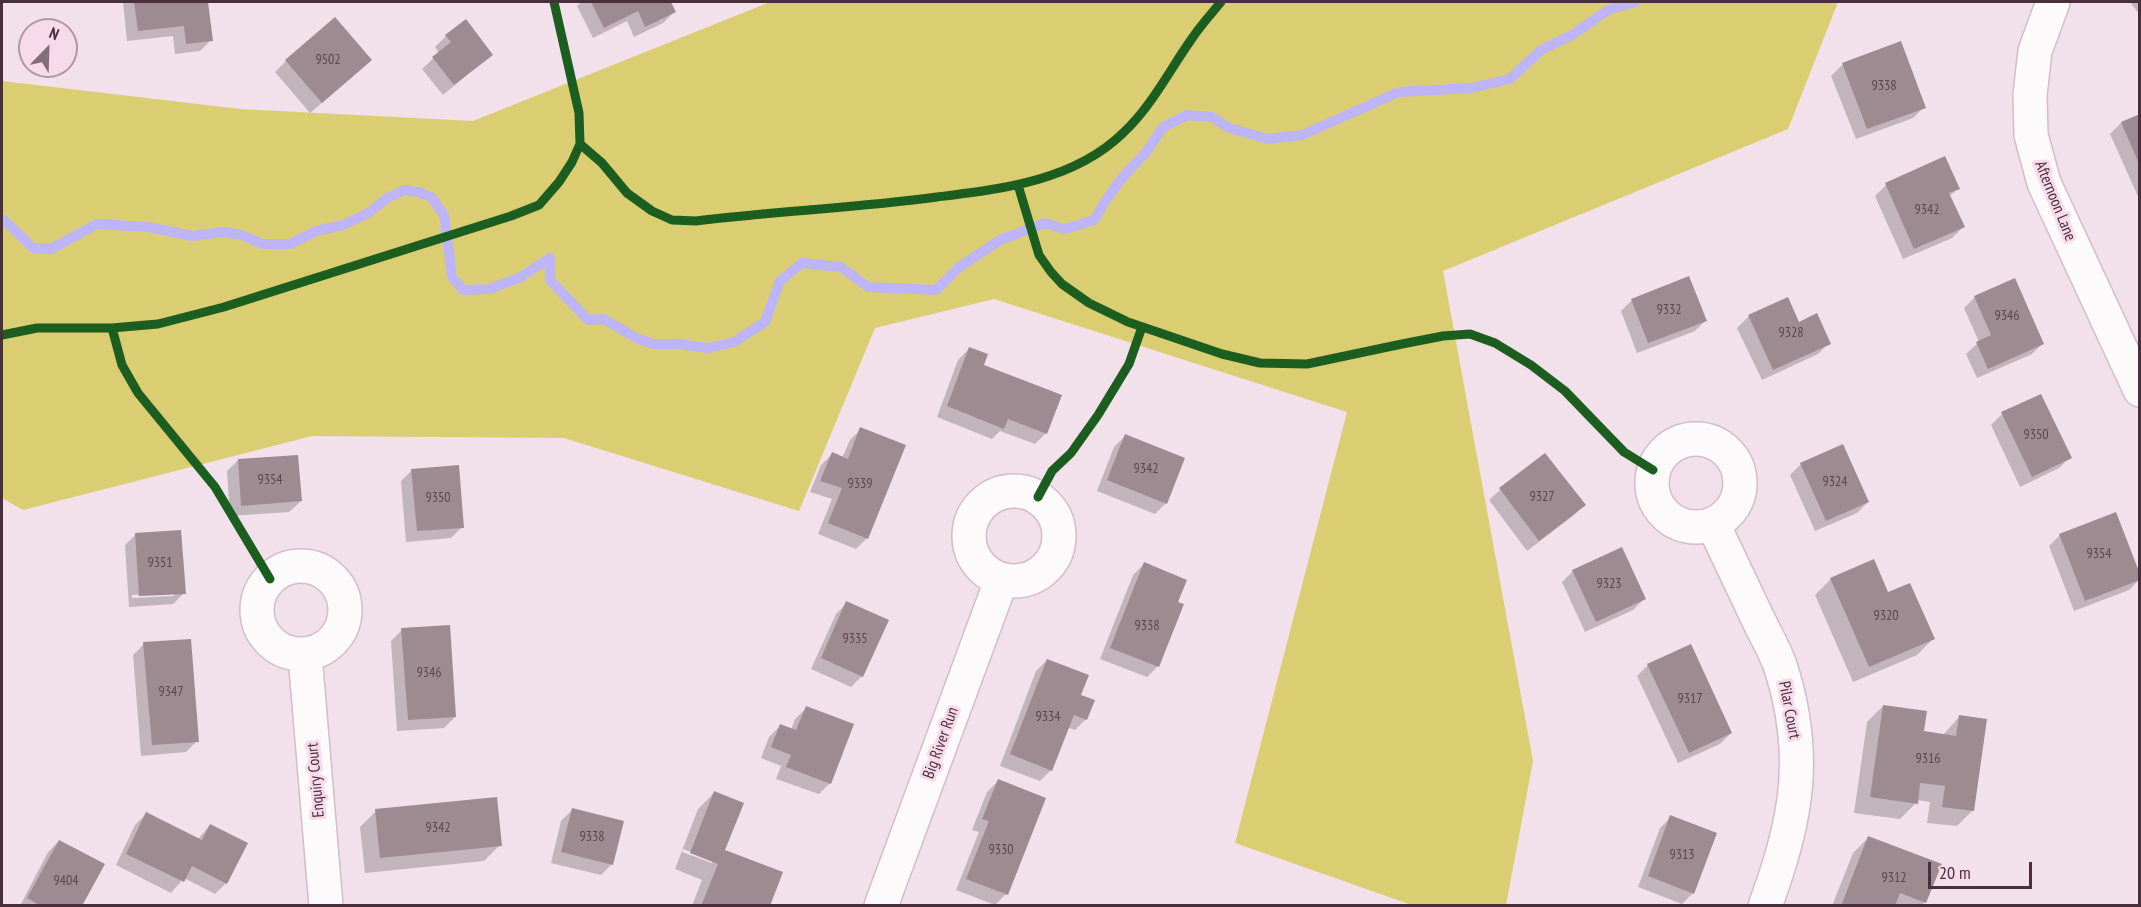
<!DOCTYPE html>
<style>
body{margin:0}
#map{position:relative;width:2141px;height:907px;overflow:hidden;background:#f2e1ea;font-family:"PT Sans Narrow",sans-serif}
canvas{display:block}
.frame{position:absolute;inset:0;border:3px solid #492e3c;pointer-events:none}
.north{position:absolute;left:18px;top:18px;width:60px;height:60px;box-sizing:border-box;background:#f8dbea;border:2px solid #b296a4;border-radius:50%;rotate:23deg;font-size:16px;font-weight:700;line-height:24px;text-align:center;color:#492e3c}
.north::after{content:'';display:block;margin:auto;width:21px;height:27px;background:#846d79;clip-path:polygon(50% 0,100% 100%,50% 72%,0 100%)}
.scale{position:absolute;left:1928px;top:862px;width:104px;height:27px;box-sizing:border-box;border:3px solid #492e3c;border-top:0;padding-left:8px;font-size:18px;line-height:21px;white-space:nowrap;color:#492e3c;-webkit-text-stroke:4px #f8dbea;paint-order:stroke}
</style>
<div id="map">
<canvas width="2141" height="907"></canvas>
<div class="frame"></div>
<div class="north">N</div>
<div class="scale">20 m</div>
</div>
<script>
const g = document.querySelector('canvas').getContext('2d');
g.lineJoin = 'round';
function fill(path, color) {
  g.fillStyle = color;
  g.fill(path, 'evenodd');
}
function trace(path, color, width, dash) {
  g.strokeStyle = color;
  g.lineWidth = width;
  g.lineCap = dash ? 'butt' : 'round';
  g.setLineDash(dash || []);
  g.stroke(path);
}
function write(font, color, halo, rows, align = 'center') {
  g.font = font + ' "PT Sans Narrow",sans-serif';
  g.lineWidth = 6;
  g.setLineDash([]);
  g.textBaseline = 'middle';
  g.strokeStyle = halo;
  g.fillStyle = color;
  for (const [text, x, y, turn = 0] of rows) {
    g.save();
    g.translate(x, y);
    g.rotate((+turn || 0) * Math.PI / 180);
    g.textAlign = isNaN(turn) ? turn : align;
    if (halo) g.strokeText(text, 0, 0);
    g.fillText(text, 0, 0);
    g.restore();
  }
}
const forest = new Path2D(`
 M770,2H1838L1788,129L1443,271L1533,761L1506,905H1412L1235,843L1347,412L994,299L875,328L799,511L564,438L312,436L23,510L2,498V81L240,109L473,121Z`);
const shadow = new Path2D(`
 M123,2H206L211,40L200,51L175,54L173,36L127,41Z
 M581,2H669L674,12L663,23L634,37L627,21L593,38L577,6Z
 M2130,2H2140V15Z
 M446,36L491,55L443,95L422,69L439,53L435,47Z
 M1900,43L1924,107L1913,118L1856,139L1831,76L1842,65Z
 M286,61L359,71L310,113L275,72Z
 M2140,116V201L2110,134L2121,123Z
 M1945,158L1958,188L1949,197L1963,227L1952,238L1903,259L1875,196L1886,185Z
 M1975,297L2043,343L2032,354L1977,378L1966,354L1979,342L1964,308Z
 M1787,299L1798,324L1829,343L1818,354L1762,380L1737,328L1748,317Z
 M1632,300L1706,320L1695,331L1637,353L1621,311Z
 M969,349L982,366L1046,433L1035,444L1000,431L992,439L937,417L958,360Z
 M2040,396L2070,457L2059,468L2020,487L1991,425L2002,414Z
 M861,429L867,538L856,549L818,534L832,499L810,492L821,465L832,454L842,458L850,440Z
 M1125,436L1166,503L1155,514L1097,491L1114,447Z
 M1545,456L1584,505L1573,516L1527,551L1489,500L1500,490Z
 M238,460L301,501L289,512L230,516L227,471Z
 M1801,464L1868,502L1857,513L1815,531L1790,475Z
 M412,470L462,527L451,538L406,542L401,481Z
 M136,534L184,593L173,604L129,607L125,545ZM174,593V596L132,598V595Z
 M2060,535L2140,579L2129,590L2074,611L2049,546Z
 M1144,564L1176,603L1158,666L1147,677L1100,659L1133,575Z
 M1573,571L1644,599L1633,610L1585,632L1562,582Z
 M1831,579L1887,594L1933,639L1917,655L1853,682L1815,595Z
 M847,603L862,676L851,687L811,669L836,614Z
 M402,630L455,717L444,728L397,731L391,641Z
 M144,644L197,741L186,752L141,756L133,655Z
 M1047,660L1079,696L1086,719L1075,730L1067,727L1051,770L1040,781L1000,766L1036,671Z
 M1648,665L1731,733L1720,744L1678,763L1637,676Z
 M1883,706L1922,733L1943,735L1959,717L1973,810L1957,826L1927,823L1930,802L1917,800L1916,803L1900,819L1854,813L1867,722Z
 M806,708L830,783L819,794L776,779L781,766L761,758L769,737L780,726L791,730L795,719Z
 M998,781L1006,894L995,905L956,890L979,832L972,830L987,792Z
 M714,793L723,850L769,906H692L702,880L675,869L698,809ZM683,849L712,860V863L682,852Z
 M572,810L612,864L601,875L551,863L561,821Z
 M376,811L500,845L484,861L365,873L360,827Z
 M146,814L198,839L210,825L226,883L215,894L184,878L171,893L116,865L135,825Z
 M1671,817L1693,893L1682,904L1638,887L1660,828Z
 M1869,837L1925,902L1921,906H1832L1853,853Z
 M59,841L80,906H20L48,852Z`);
const stream = new Path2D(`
 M2,220H4L33,248L51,249L97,224L148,227L192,236L223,232L242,235L262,244H290L316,231L343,225L370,212L387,198L405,190L418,192L431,197L444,215L452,277L463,290L489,289L519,278L550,258V280L588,320L604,319L636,338L653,344H678L708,348L734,342L765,322L780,281L802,263L841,267L868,287L936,290L958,268L1000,240L1045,223L1065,229L1094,220L1106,200L1122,178L1147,151L1163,127L1187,115L1212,117L1229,128L1268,139L1302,135L1399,92L1471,88L1510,79L1541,50L1572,35L1608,10L1635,2`);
const building = new Path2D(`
 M134,2H208L213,41L186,44L184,26L138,31Z
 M591,2H671L676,12L645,27L638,11L604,28Z
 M335,17L372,60L322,103L285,60Z
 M466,19L493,55L454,85L432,57L451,42L445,35Z
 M1901,41L1926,108L1867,129L1842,63Z
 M2140,114V166L2121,122Z
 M1945,156L1960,189L1949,193L1965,227L1914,249L1885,183Z
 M1689,276L1707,321L1648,343L1631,299Z
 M2015,278L2044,344L1988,369L1976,342L1991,335L1974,296Z
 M1788,297L1799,322L1817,313L1831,344L1773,370L1748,315Z
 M969,347L988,354L984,365L1062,395L1047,434L1008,419L1004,429L947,406Z
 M2041,394L2072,458L2032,477L2001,412Z
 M860,427L906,445L868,539L828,523L842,488L820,481L832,452L848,459Z
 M1125,434L1185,458L1167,504L1107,480Z
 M1843,444L1869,502L1826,521L1800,463Z
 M1545,453L1586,505L1539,541L1499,488Z
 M298,455L302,501L241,506L238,459Z
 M459,465L464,528L417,531L411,469Z
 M2116,512L2140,574V580L2085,601L2059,534Z
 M181,530L186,594L139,596L135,533Z
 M1622,547L1646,599L1596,622L1572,570Z
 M1874,559L1888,592L1910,583L1935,639L1869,667L1830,578Z
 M1144,562L1187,580L1178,602L1184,604L1159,667L1110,648Z
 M846,601L889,620L863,677L821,658Z
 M450,625L456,717L408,720L401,628Z
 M191,639L199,742L152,745L143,642Z
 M1691,644L1732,733L1689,753L1647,664Z
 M1047,659L1089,675L1081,695L1095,700L1087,720L1074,715L1052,771L1010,754Z
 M1883,705L1927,711L1924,731L1956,736L1959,715L1987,719L1974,811L1942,807L1945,786L1920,783L1918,804L1870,797Z
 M806,706L854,724L831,784L786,767L791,755L771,747L780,724L796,730Z
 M998,779L1046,798L1008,895L966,879L989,821L982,819Z
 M714,791L744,803L725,850L783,872L770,906H701L718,864L690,853Z
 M497,797L502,846L380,858L375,809Z
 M572,808L624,821L613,865L561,852Z
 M146,812L202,840L210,824L248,843L227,884L192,866L184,882L126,854Z
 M1670,815L1717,833L1694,894L1648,876Z
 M1868,836L1942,864L1926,903L1900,893L1895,906H1841Z
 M59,840L105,864L82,906H41L27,898Z`);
const minor = new Path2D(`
 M2053,2L2035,51L2030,95L2031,135L2044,183L2140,390
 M1652 483a44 44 0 1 1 88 0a44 44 0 1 1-88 0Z
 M969 536a45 45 0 1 1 90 0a45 45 0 1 1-90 0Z
 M1713,524C1728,556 1743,588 1758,619C1765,634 1774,649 1780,665C1809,754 1797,821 1765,906
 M257 610a44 44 0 1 1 88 0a44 44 0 1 1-88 0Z
 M305,655L326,906
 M881,906L1001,581`);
const cycleway = new Path2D(`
 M580,144L602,163L627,193L652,211L672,220L696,221C776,211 856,208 937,197C1001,189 1074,181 1123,133C1152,106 1170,69 1193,37C1201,25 1212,13 1221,2
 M1018,185L1039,255L1051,272L1062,284L1089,303L1128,322L1222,354L1260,363L1307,364L1402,344L1443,336L1470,334L1495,343L1531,365L1565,391L1624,452L1653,470
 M112,328L122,365L138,393L215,487L270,579
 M2,335L37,328H112L158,324L224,307L511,216L539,205L559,182L572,162L580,144L579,113L554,2
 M1038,497L1052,471L1071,453L1098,415L1129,364L1142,327`);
const numberNames = [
 ["9502",328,60],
 ["9338",1884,86],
 ["9342",1927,210],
 ["9332",1669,310],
 ["9346",2007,316],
 ["9328",1791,333],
 ["9350",2036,435],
 ["9342",1146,469],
 ["9354",270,480],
 ["9324",1835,482],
 ["9339",860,484],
 ["9327",1542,497],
 ["9350",438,498],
 ["9354",2099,554],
 ["9351",160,563],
 ["9323",1609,584],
 ["9320",1886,616],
 ["9338",1147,626],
 ["9335",855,639],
 ["9346",429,673],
 ["9347",171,692],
 ["9317",1690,699],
 ["9334",1048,717],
 ["9316",1928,759],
 ["9342",438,828],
 ["9338",592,837],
 ["9330",1001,850],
 ["9313",1682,855],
 ["9312",1894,878],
 ["9404",66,881]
];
const streetNames = [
 ["Afternoon Lane",2055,201,68],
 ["Pilar Court",1789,710,79],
 ["Big River Run",941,743,-70],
 ["Enquiry Court",316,780,-95]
];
fill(forest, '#dacd72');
fill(shadow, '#0003');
trace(stream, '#beb5f8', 10);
fill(building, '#9e8a91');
trace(minor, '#d2bdc8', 36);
trace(minor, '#fdfafc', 33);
trace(cycleway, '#1b5e20', 9);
write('14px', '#5e4551', null, numberNames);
write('16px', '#492e3c', '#f8dbea', streetNames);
</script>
